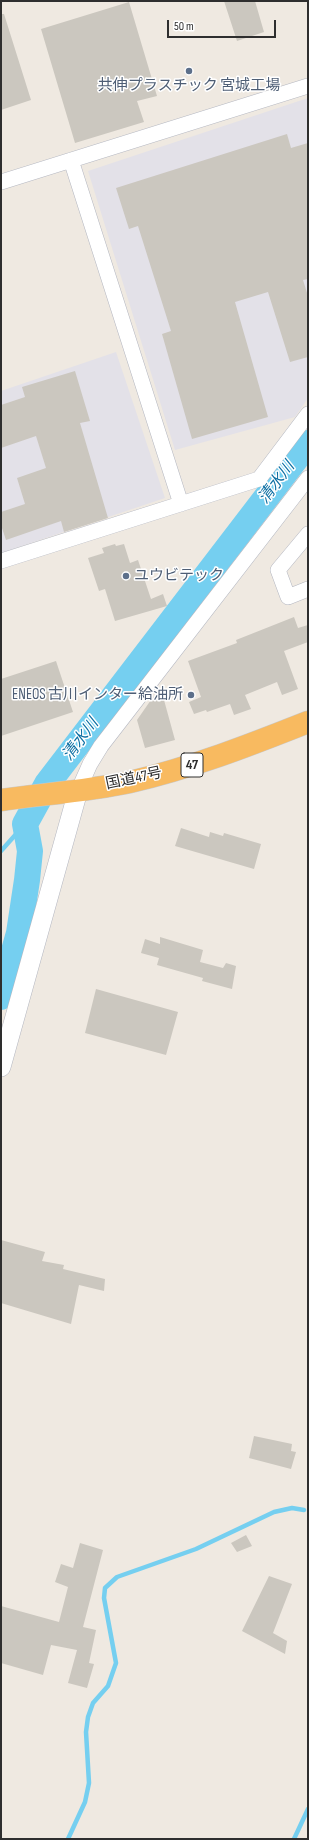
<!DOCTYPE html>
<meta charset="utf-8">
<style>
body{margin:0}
#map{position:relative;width:309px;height:1840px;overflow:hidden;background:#efe9e1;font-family:"Sofia Sans Condensed",sans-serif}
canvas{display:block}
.frame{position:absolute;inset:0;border:2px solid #2e2e2e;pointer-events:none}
.scale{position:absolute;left:167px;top:20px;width:109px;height:18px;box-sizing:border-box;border:2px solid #2e2e2e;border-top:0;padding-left:5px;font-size:12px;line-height:14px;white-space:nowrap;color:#2e2e2e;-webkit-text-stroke:3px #fff;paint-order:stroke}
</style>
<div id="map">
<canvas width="309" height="1840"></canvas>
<div class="frame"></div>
<div class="scale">50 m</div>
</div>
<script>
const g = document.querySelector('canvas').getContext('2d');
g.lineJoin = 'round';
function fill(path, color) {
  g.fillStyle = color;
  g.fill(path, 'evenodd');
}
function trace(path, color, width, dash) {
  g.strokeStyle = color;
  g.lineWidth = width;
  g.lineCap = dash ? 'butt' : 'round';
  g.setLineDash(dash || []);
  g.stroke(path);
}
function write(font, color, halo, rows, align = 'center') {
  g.font = font + ' "Sofia Sans Condensed","Noto Sans JP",sans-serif';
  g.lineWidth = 3;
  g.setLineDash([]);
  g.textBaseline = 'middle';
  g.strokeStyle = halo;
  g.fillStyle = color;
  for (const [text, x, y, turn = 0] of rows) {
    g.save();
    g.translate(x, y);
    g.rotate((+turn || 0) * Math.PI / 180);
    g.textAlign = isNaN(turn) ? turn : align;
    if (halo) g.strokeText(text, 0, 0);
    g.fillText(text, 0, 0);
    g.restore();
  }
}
const industrial = new Path2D(`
 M308,98V398L295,417L175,450L88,171Z
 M116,352L165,498L1,553V391Z`);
const stream = new Path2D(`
 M1,851L25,824
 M68,1839L85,1802L89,1783L86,1732L88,1717L93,1703L108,1686L116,1663L104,1598L105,1588L117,1577L196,1549L274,1512L292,1508L304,1510
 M294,1839L308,1809`);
const river = new Path2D(`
 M1,997L19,933L27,880L30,851L25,824L47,784L308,443`);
const building = new Path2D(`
 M224,1H255L264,32L237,41Z
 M129,2L157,96L137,101L144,122L75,143L41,29Z
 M1,14H4L31,100L1,110Z
 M287,134L291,148L308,143V279L303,280L308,296V357L290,362L268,292L235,302L268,417L192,439L162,334L171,331L138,226L129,229L116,188Z
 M75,371L90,421L80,423L108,518L64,532L61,521L6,540L1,525V512L25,504L17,478L46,468L36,436L1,448V405L25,397L22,387Z
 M115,544L116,546L124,544L130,563L138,560L151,599L163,594L167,606L115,621L105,589L99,591L88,558L104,553L102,548Z
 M294,617L298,628L308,625V642L284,651L298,689L282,695L277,682L245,695L251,709L234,715L230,704L207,712L206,710L194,714L189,702L201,697L188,661L237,643L236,640Z
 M56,661L73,712L1,736V679Z
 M153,697L164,700L175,740L145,748L137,720Z
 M181,828L209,837L210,832L223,836L224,833L261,844L254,869L175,846Z
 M160,937L203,950L200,962L223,968L226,963L236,966L232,989L202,981L203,978L157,965L159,958L141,953L145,939L160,944Z
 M96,989L178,1012L166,1055L85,1033Z
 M1,1240L45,1252L42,1261L64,1265L63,1269L105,1279L104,1291L79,1285L71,1324L1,1303Z
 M254,1436L292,1444L291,1451L296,1452L291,1469L249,1458Z
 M246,1535L252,1546L237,1552L231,1543Z
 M80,1543L103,1550L83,1627L96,1630L89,1663L94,1664L87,1688L68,1683L77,1650L51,1645L43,1675L1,1663V1606L59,1622L68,1587L55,1582L61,1564L73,1568Z
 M269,1576L292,1584L273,1633L287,1641L285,1654L242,1631Z`);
const minor = new Path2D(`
 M71,160L181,504
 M1,182L308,86
 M308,534L278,570L288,597L308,589
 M1,561L259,479L308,414
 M78,791L90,764L101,746L308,478`);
const tertiary = new Path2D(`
 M1,1067L78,791`);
const trunk = new Path2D(`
 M1,800C44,794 88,791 130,782C191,768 250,745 308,722`);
const markers = [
 [189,71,4,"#5c6f8a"],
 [126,576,4,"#5c6f8a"],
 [191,695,4,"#5c6f8a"]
];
const shields = [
 [192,765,22]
];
const shieldNames = [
 ["47",192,765]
];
const serviceNames = [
 ["共伸プラスチック 宮城工場",189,86],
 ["ユウビテック",134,576,"left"],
 ["ENEOS 古川インター給油所",183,695,"right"]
];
const streetNames = [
 ["国道47号",134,779,-12]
];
const waterNames = [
 ["清水川",277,483,-53],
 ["清水川",81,740,-53]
];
fill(industrial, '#e3e1e8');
trace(stream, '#75cff0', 4.5);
trace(river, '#75cff0', 26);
fill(building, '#cbc7bf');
trace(minor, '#b4b7c1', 16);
trace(tertiary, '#b4b7c1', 20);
trace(trunk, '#c9c9c9', 23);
trace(minor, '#fff', 15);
trace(tertiary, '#fff', 19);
trace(trunk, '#f8ba60', 22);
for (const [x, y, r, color] of markers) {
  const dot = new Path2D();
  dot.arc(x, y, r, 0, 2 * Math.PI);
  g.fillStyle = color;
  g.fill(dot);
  trace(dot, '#fff', 1.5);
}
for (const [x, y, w] of shields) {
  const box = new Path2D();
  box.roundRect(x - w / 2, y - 12, w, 24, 3);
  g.fillStyle = '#fff';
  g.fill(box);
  trace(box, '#2e2e2e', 1);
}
write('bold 14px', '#2e2e2e', null, shieldNames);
write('15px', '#4e5e75', '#fff', serviceNames);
write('15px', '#2e2e2e', '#fff', streetNames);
write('italic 16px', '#0d6fa3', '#fff', waterNames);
</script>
